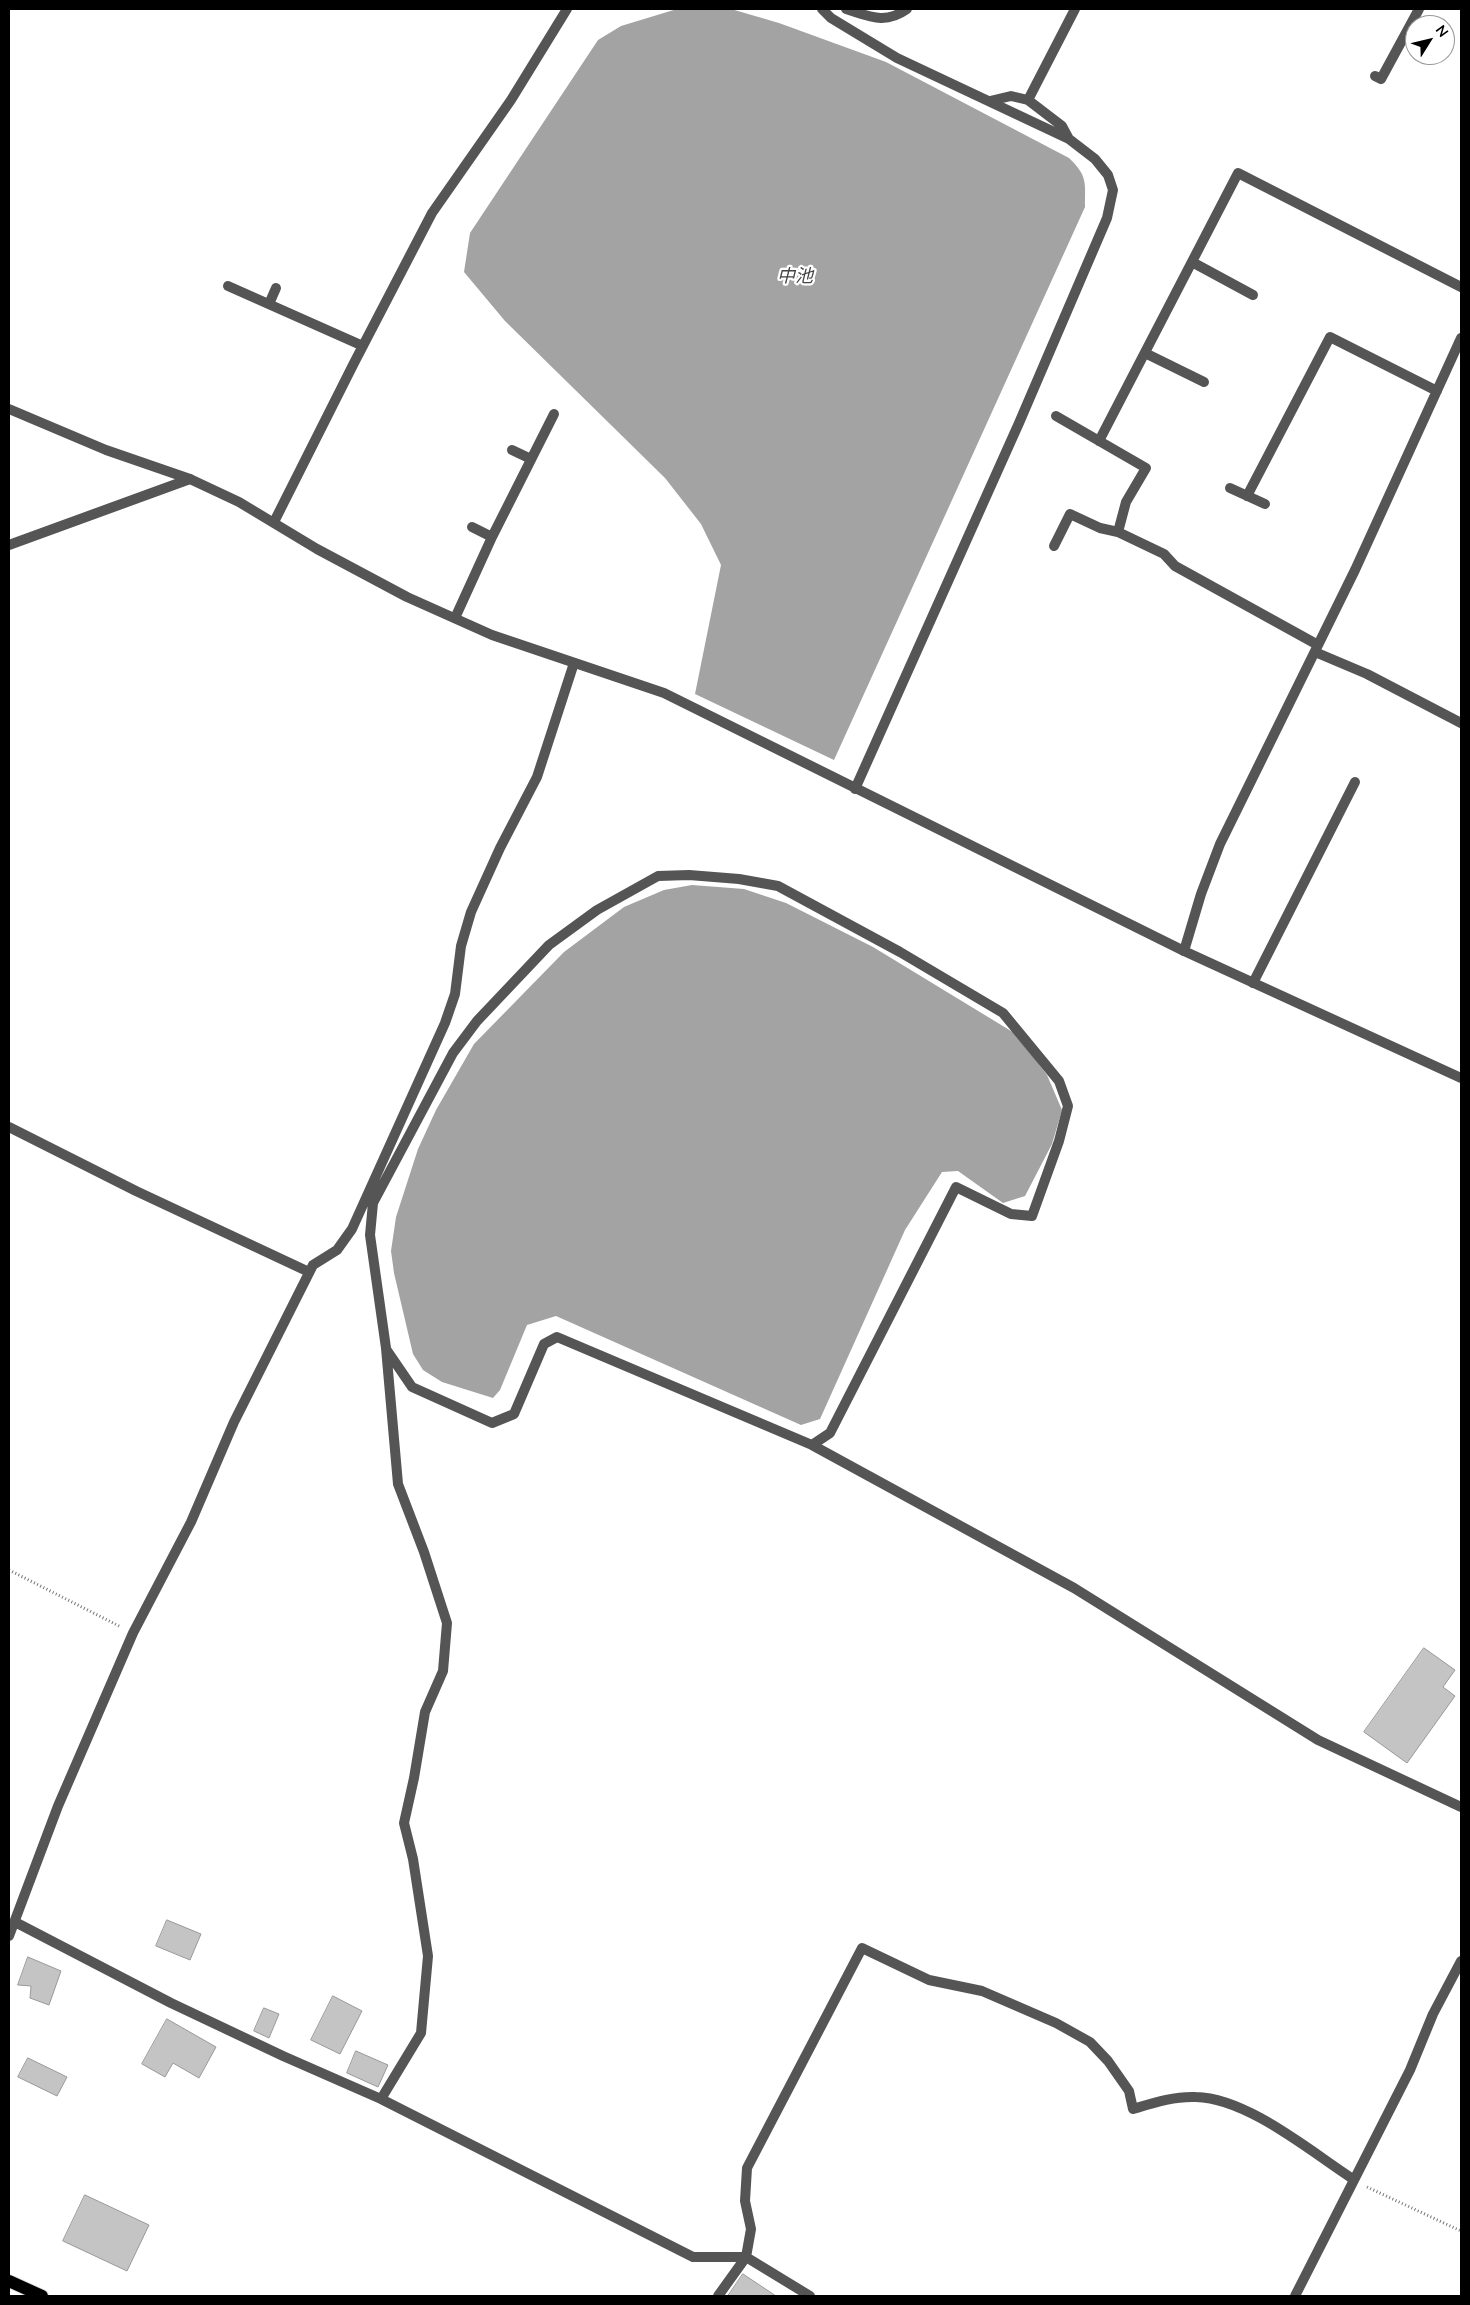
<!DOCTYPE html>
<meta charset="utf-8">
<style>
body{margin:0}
#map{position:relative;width:1470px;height:2305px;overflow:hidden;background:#fff;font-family:"Nunito Sans",sans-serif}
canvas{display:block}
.frame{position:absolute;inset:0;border:10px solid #000;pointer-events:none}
.north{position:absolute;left:1405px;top:15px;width:50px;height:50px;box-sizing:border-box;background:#fff;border:1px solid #999;border-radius:50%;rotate:54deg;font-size:14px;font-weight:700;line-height:20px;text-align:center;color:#000}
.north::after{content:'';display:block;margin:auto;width:18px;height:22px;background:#000;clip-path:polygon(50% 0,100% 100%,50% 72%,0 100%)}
</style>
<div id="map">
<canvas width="1470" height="2305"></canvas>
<div class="frame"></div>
<div class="north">N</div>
</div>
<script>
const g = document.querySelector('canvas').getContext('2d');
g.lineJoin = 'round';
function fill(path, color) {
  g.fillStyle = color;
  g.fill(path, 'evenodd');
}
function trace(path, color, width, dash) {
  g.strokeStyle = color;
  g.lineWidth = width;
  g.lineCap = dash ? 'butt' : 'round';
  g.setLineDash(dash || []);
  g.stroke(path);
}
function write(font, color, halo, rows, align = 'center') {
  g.font = font + ' "Nunito Sans","Noto Sans JP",sans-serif';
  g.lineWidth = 4.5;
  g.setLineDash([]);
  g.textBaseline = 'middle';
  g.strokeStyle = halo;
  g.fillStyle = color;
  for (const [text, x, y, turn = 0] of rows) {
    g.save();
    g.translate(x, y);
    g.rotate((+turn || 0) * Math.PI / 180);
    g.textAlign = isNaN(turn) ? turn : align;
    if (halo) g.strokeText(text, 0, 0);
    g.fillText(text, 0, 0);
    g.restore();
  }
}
const water = new Path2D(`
 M677,9H731L779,23L886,62L1069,158C1088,176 1085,183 1085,207L834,760L695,694L721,565L701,524L665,478L505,321L464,272L470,233L598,40L621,26Z
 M692,885L744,889L786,903L873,947L1016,1034L1047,1075L1062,1110L1052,1144L1025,1196L1003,1203L958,1171L942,1172L905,1230L820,1419L801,1425L556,1316L527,1325L500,1390L493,1398L442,1382L423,1370L413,1354L394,1273L391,1251L396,1217L418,1149L436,1110L474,1044L564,952L624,907L664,890Z`);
const building = new Path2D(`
 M1424,1648L1455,1670L1443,1687L1455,1696L1407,1763L1364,1732Z
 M167,1920L201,1934L190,1960L156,1946Z
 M28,1957L61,1971L49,2005L30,1998L31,1986L18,1985Z
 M333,1996L362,2011L340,2054L311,2040Z
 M264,2008L279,2014L269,2038L254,2031Z
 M167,2019L216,2047L199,2078L173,2063L165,2077L142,2064Z
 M356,2051L388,2065L378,2087L347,2073Z
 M28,2058L67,2077L57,2096L18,2077Z
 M85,2195L149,2225L127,2271L63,2241Z
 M743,2274L776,2296H728Z`);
const path = new Path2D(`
 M9,1570L121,1627
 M1367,2187L1461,2231`);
const minor = new Path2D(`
 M822,9L831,18L897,58L1069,139L1095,159L1108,175L1113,190L1107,218L1019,423L855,789
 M846,9C869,16 885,25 907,9
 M1375,76L1381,79L1419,9
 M1028,100L1062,126L1069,139
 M990,101L1011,96L1028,100L1075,9
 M1192,262L1253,295
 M228,286L363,346
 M269,304L276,288
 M1145,353L1204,382
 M1056,416L1146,468L1126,502L1118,532
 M1099,441L1238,173L1461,287
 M512,450L531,459
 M1230,488L1265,504
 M1247,496L1330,337L1437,391
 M274,522L354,363L432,213L511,100L567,9
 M472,527L492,537
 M9,545L190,479
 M1054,546L1070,514L1100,528L1118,532L1164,554L1175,566L1318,645
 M455,618L492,537L554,414
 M1315,652L1367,674L1461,723
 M1184,951L1201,894L1220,844L1355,570L1461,338
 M1253,983L1355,782
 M9,1127L136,1191L309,1272
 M386,1349L412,1387L492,1423L514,1414L544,1344L557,1337L812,1445L1074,1588L1318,1740L1461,1807
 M15,1922L171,2003L283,2056L381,2099L693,2257H746L810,2296
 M9,1936L58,1806L133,1633L191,1522L234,1422L313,1265L337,1250L352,1229L445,1023L455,994L461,946L471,912L500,848L537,777L574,663
 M381,2099L421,2033L428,1956L413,1859L404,1823L414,1778L425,1712L443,1671L447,1623L424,1552L398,1484L386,1348L370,1235L373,1203L453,1053L477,1021L549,945L597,910L658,876L689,875L739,879L778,886L900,952L1003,1013L1059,1081L1068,1106L1059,1141L1032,1216L1011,1214L956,1187L830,1433L812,1445
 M718,2296L746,2257L751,2229L745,2201L747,2168L862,1948L929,1980L982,1991L1056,2023L1090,2042L1108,2061L1129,2091L1133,2109C1153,2103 1174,2096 1196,2097C1247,2098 1310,2151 1353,2179
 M1295,2296L1410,2070L1433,2014L1461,1961`);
const tertiary = new Path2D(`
 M9,409L106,450L190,479L239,502L317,549L407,597L492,635L664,693L1184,951L1461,1078`);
const primary = new Path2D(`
 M9,2281L42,2296`);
const waterNames = [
 ["中池",795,278]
];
fill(water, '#a3a3a3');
fill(building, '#c4c4c4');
trace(building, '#999', 1);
trace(primary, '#dbdbdb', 14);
trace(path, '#777', 3, [1, 2.5]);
trace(minor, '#555', 10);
trace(tertiary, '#555', 10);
trace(primary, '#000', 12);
write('italic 18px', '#444', '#fff', waterNames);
</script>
